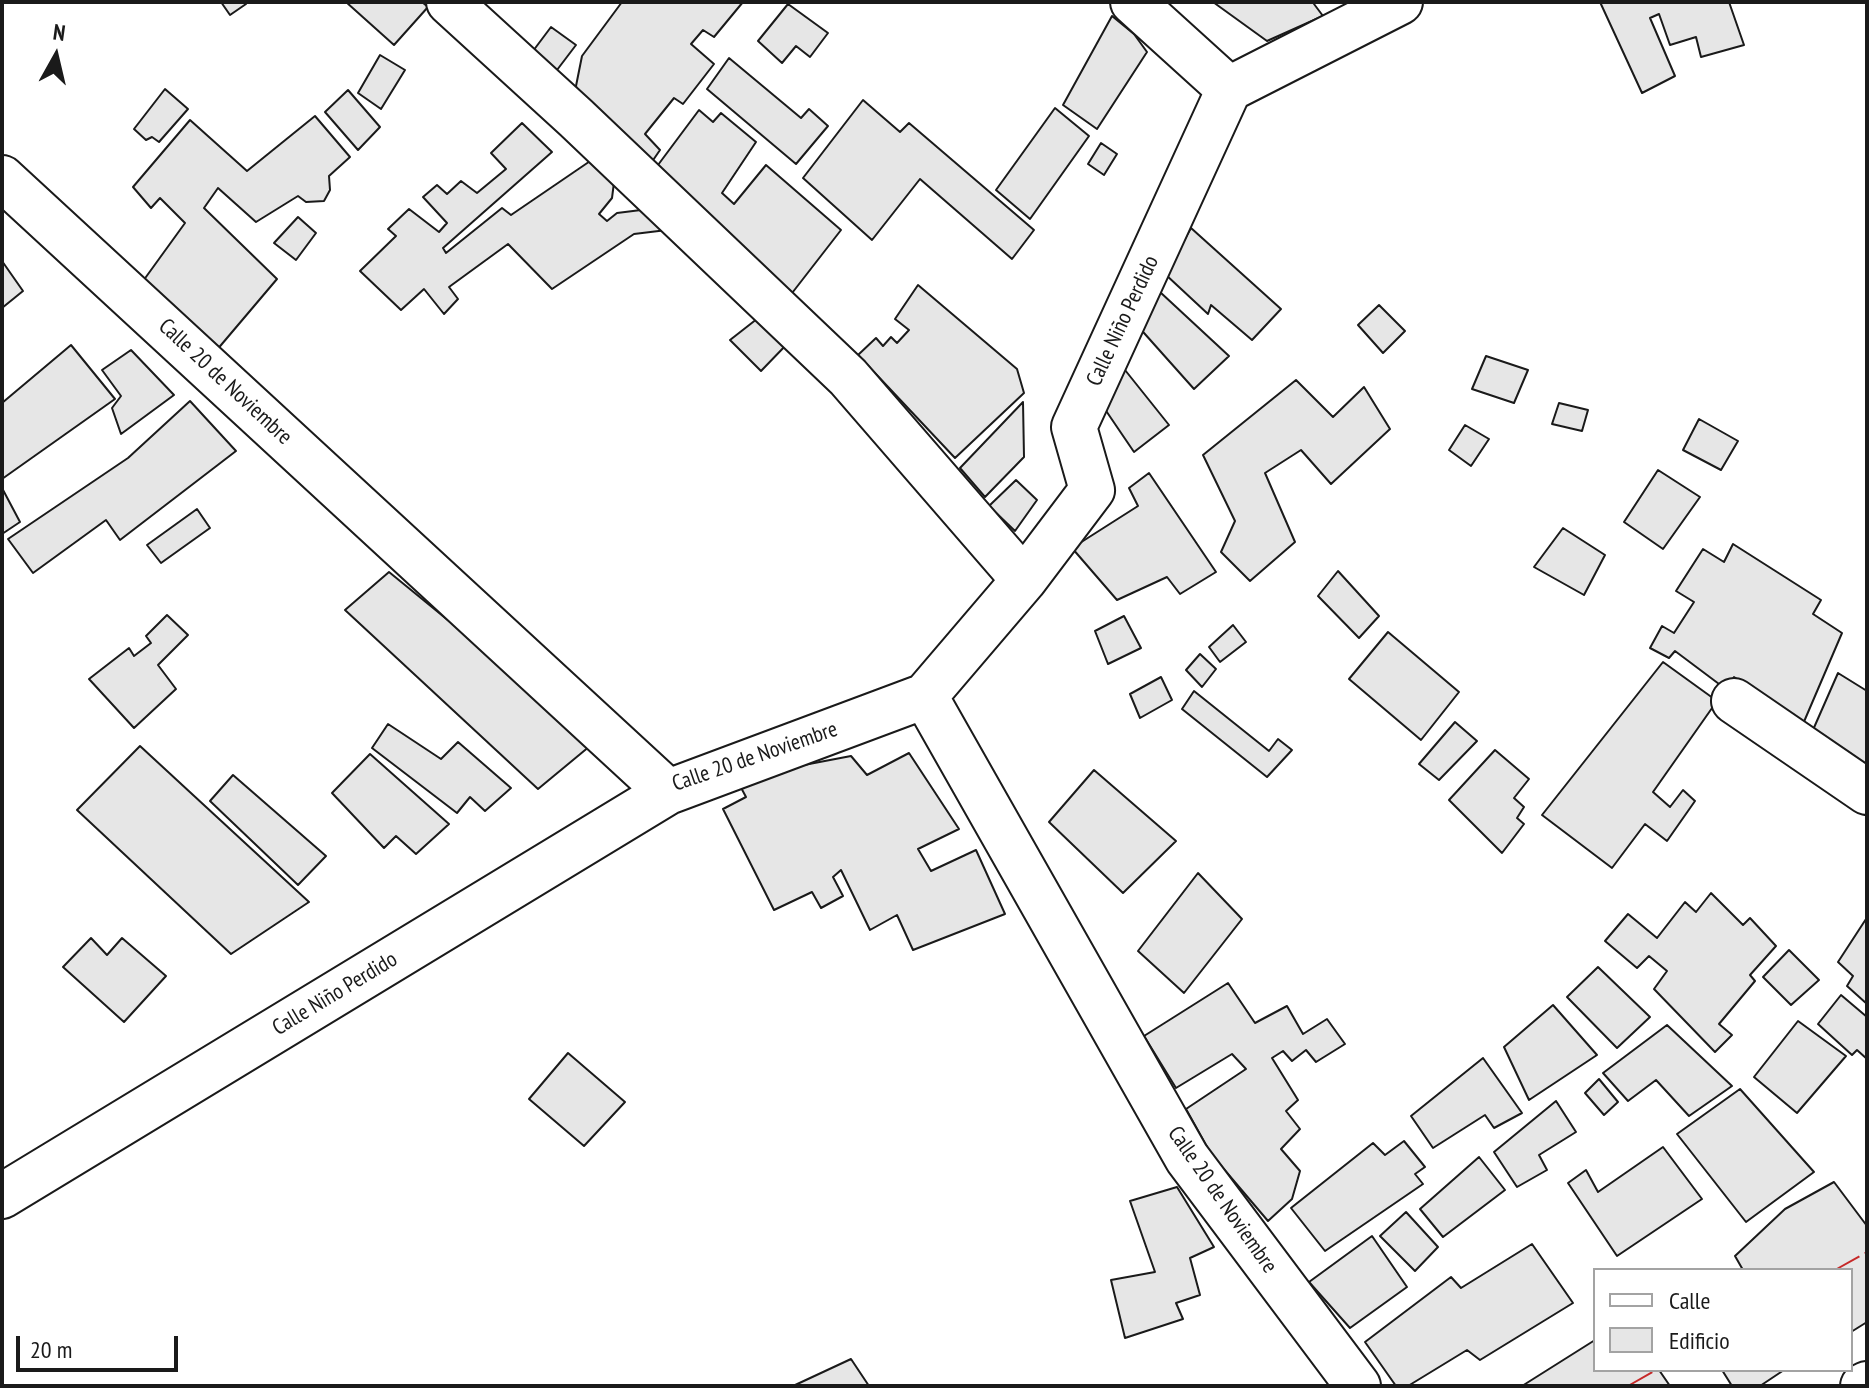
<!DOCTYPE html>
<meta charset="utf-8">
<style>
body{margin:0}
#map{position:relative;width:1869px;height:1388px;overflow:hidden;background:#fff;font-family:"PT Sans Narrow",sans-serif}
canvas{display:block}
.frame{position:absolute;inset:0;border:4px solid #1a1a1a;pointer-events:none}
.legend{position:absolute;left:1593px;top:1268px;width:260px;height:104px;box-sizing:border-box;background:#fff;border:2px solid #a3a3a3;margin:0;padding:10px 14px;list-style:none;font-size:24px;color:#1a1a1a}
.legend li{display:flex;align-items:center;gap:16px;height:40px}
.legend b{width:40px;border:2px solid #a3a3a3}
.north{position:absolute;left:16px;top:16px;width:80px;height:80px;-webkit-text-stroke:6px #fff;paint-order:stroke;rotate:8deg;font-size:22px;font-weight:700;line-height:32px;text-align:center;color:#1a1a1a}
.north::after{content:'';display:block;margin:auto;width:28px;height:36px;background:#1a1a1a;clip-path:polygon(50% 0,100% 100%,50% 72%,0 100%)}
.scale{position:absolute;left:16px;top:1336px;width:162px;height:36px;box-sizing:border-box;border:4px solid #1a1a1a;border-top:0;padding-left:10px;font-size:24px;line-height:28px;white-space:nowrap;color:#1a1a1a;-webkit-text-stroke:6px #fff;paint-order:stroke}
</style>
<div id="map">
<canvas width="1869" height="1388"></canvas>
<div class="frame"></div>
<ul class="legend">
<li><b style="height:10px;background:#fff"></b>Calle</li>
<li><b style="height:22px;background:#e6e6e6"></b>Edificio</li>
</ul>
<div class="north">N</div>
<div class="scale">20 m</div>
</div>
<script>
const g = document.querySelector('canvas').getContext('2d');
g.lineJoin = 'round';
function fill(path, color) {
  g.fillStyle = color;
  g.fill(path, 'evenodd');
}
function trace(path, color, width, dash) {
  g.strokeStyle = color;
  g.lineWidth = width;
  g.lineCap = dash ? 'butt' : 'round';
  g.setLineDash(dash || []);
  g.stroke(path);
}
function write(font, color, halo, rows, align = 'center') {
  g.font = font + ' "PT Sans Narrow",sans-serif';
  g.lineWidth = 6;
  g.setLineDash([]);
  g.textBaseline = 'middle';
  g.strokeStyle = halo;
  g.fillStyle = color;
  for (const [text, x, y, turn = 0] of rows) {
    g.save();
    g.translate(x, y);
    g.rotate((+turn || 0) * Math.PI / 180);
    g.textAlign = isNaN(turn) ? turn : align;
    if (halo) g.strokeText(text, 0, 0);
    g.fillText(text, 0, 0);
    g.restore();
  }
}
const building = new Path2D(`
 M221,2H244L246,4L230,15Z
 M346,2H422L428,7L394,45Z
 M622,2H743L714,37L703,30L691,44L714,64L683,104L674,98L645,134L660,150L647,169L580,101L576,86L582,56Z
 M1213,2H1316L1314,4L1323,16L1267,41Z
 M1600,2H1729L1744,45L1701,57L1696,37L1670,45L1659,14L1650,18L1675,76L1642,93Z
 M788,4L828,33L810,57L796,46L782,63L758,41Z
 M1112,16L1134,34L1147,52L1097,129L1063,105Z
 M551,27L576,45L557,70L533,51Z
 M380,55L405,70L381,109L358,93Z
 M729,58L801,118L809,109L828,126L796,164L707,89Z
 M165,89L188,109L159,142L152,137L146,140L134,129Z
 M348,90L380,127L358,150L325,112Z
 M863,100L900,132L909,123L1034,230L1012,259L920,179L872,240L803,178Z
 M1055,108L1089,136L1030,219L996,190Z
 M699,110L713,122L721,113L756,142L722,193L734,204L766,165L841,230L789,297L652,173Z
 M315,116L350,157L329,176L330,190L324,201L306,202L298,196L256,222L218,188L204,208L277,279L216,351L138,288L185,223L160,198L151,208L133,187L190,120L247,171Z
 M522,123L552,152L443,248L446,253L502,208L511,215L599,155L616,167L612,198L599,214L607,221L617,213L657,208L667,230L634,234L552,289L508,244L449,287L458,299L444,314L424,289L401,310L360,271L396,236L388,229L409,209L439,232L447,223L423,197L437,185L447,194L461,181L477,193L506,169L491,153Z
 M1101,143L1117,154L1104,175L1088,164Z
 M298,217L316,233L296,260L274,243Z
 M1191,228L1281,309L1252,340L1211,305L1208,314L1165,274Z
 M2,261L23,291L2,308Z
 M918,285L1017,369L1024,393L955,458L858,355L876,338L883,346L891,337L897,343L909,330L895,319Z
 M1160,292L1229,356L1194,389L1136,324Z
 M1379,305L1405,331L1383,353L1358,325Z
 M762,315L788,343L761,371L730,340Z
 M71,345L115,399L2,479V403Z
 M131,350L174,395L121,434L112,408L121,396L102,370Z
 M1486,356L1528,370L1514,403L1472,389Z
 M1125,370L1169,425L1134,452L1096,396Z
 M1296,380L1333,417L1364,387L1390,429L1331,484L1301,450L1265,473L1295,542L1250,581L1221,552L1235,521L1203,455Z
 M190,401L236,451L120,540L106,520L33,573L8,539L128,458Z
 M1023,402L1024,457L985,497L960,468Z
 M1559,403L1588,410L1582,431L1552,424Z
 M1699,419L1738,441L1721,470L1683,450Z
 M1465,425L1489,439L1471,466L1449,450Z
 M1658,470L1700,497L1663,549L1624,522Z
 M1149,473L1216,572L1180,594L1167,577L1117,600L1072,548L1138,506L1129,488Z
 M1016,480L1037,500L1015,531L989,506Z
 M2,488L20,522L2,534Z
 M197,509L210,528L161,563L147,545Z
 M1563,528L1605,555L1584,595L1534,567Z
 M1733,544L1821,600L1813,614L1842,633L1803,724L1734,677L1727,690L1675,651L1669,658L1650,648L1662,626L1674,633L1694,602L1676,591L1703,549L1724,562Z
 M1338,571L1379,616L1359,638L1318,596Z
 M389,572L596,741L538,789L345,610Z
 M167,615L188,635L158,665L176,689L134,728L89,679L129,648L134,656L151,643L146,636Z
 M1124,616L1141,648L1108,664L1095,631Z
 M1233,625L1246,642L1220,662L1209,647Z
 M1388,632L1459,692L1421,740L1349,679Z
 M1200,654L1216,669L1202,687L1186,670Z
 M1663,662L1717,701L1653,792L1670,807L1683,790L1695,801L1667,841L1645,824L1612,868L1542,815Z
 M1838,673L1867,691V774L1809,739Z
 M1161,677L1172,700L1140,718L1130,694Z
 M1194,691L1269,751L1278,739L1292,750L1267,777L1182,709Z
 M1455,722L1477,741L1439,780L1419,764Z
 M388,724L441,759L458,742L511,788L485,811L470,797L457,813L372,748Z
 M140,746L309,902L231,954L77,810Z
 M1495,750L1529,779L1514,798L1524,807L1517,818L1524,824L1502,853L1449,800Z
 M909,753L959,829L918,849L931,871L976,850L1005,914L913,950L897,915L870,930L841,870L833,877L843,896L821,908L812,892L774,910L723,809L746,797L738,782L762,773L851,756L867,775Z
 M370,754L449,824L416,854L396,836L384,848L332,793Z
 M1094,770L1176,841L1123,893L1049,822Z
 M233,775L326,856L298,885L210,801Z
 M1198,873L1242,919L1184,993L1138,951Z
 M1711,893L1743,925L1750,918L1776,946L1750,975L1755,981L1719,1024L1732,1035L1715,1052L1654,989L1667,971L1649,956L1637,968L1605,941L1628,914L1657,938L1685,902L1696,912Z
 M1866,919H1867V1004L1847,986L1853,976L1838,962Z
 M91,938L107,955L122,938L166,976L124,1022L63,967Z
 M1789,950L1819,980L1791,1005L1763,977Z
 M1598,967L1650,1017L1617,1048L1567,997Z
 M1228,983L1255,1023L1287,1006L1303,1034L1327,1019L1345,1044L1316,1062L1306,1050L1292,1061L1283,1051L1272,1058L1298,1100L1286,1111L1300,1129L1281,1149L1300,1171L1292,1199L1268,1221L1211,1154L1186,1109L1246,1069L1232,1054L1176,1088L1144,1036Z
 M1841,995L1867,1017V1059L1857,1050L1852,1055L1818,1024Z
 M1553,1005L1597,1055L1529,1100L1504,1047Z
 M1798,1021L1846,1056L1797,1113L1754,1077Z
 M1667,1025L1732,1086L1689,1116L1656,1080L1628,1101L1603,1073Z
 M568,1053L625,1102L584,1146L529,1099Z
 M1483,1058L1522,1113L1494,1128L1485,1115L1433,1148L1411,1116Z
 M1599,1079L1618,1102L1604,1115L1585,1093Z
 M1740,1089L1814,1172L1746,1222L1677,1134Z
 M1556,1101L1576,1132L1539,1155L1547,1170L1517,1187L1494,1152Z
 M1404,1141L1425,1167L1415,1174L1423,1184L1325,1251L1291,1208L1373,1143L1385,1155Z
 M1663,1147L1702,1199L1617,1256L1568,1183L1586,1170L1598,1192Z
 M1479,1157L1505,1190L1443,1237L1420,1209Z
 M1834,1182L1867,1226V1322L1851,1332V1270H1743L1735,1256L1785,1209Z
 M1177,1187L1214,1247L1190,1258L1200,1295L1176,1303L1183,1319L1125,1338L1111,1280L1155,1272L1130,1201Z
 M1406,1212L1438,1247L1415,1271L1380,1236Z
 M1372,1236L1407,1287L1350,1328L1309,1282Z
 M1532,1244L1573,1303L1480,1360L1467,1350L1408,1386H1396L1365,1342L1451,1277L1461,1288Z
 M1595,1340V1370H1659L1670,1386H1522Z
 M851,1359L869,1386H793Z
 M1722,1370H1784L1760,1386H1732Z`);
const street = new Path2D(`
 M449,2L576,118L848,377L1024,580
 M1133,2L1229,89
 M2,178L668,792
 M925,696L1187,1158L1358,1386
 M1734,701L1867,792
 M2,1196L668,792L925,696L1024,580L1092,490L1074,427L1229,89L1400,2
 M1863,1386L1867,1384`);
const power = new Path2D(`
 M1835,1270L1867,1252
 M1628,1386L1656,1370`);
const streetNames = [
 ["Calle Niño Perdido",1123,321,-65],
 ["Calle 20 de Noviembre",225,382,43],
 ["Calle 20 de Noviembre",755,757,-19],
 ["Calle Niño Perdido",335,994,-31],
 ["Calle 20 de Noviembre",1222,1200,55]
];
fill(building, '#e6e6e6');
trace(building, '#1a1a1a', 2);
trace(street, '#1a1a1a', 48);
trace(street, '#fff', 44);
trace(power, '#c62828', 2, [28, 6, 4, 6]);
write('22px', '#1a1a1a', '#fff', streetNames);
</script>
